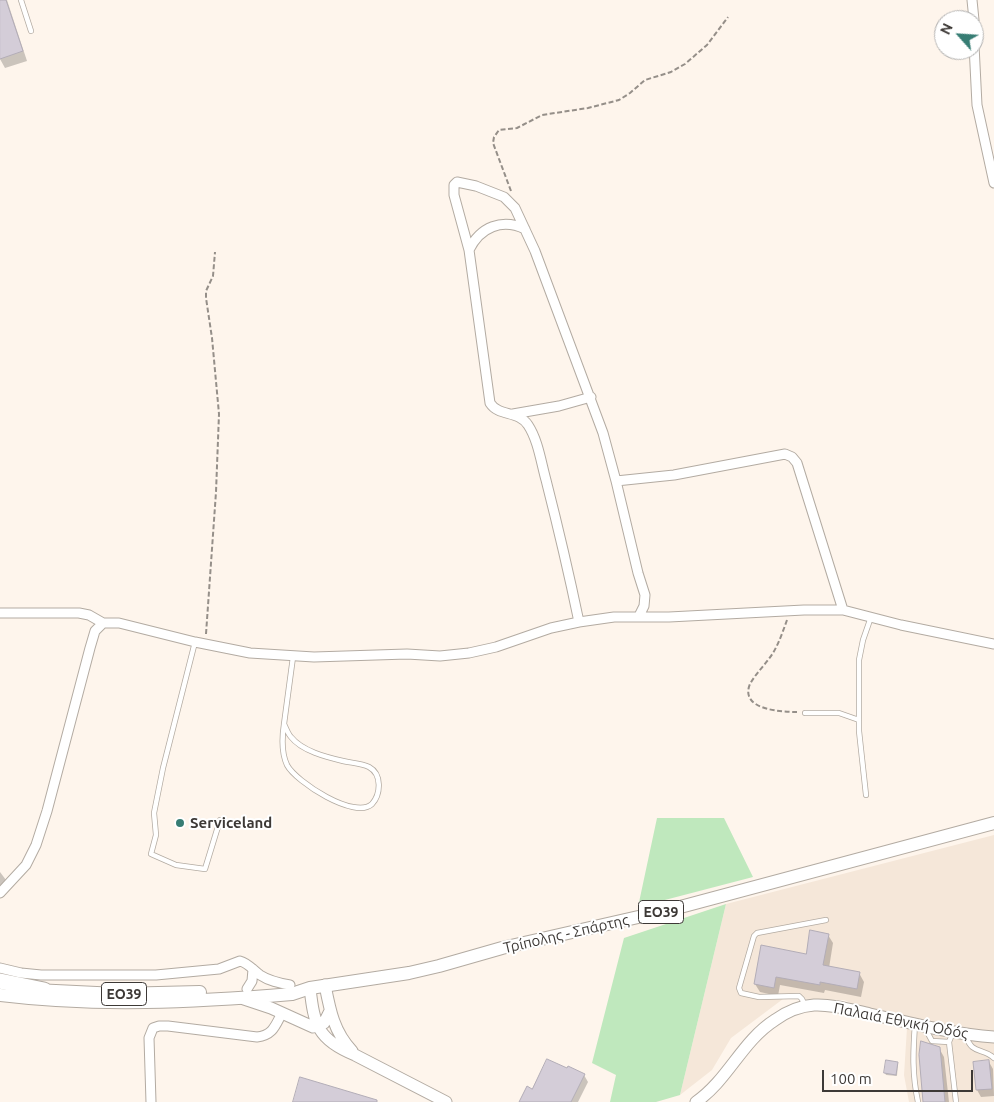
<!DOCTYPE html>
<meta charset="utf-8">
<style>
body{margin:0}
#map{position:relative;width:994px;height:1102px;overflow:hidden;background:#fef5ec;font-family:Ubuntu,sans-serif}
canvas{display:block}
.north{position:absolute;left:934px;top:10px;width:50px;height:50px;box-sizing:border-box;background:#fff;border:1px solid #b1b0af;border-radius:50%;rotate:296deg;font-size:14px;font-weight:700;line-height:20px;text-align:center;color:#3d3936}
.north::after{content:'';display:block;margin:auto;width:18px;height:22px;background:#377d74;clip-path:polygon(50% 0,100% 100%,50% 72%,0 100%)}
.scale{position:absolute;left:822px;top:1070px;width:151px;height:22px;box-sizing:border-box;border:2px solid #3d3936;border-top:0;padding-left:6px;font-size:15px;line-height:18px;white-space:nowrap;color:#3d3936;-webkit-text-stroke:4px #fff;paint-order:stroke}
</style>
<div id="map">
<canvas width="994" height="1102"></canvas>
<div class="north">N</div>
<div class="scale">100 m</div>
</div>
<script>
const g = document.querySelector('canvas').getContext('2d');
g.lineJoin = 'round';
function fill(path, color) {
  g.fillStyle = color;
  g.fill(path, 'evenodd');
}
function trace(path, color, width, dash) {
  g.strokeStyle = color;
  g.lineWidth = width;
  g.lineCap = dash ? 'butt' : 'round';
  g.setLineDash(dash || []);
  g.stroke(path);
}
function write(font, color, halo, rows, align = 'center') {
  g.font = font + ' Ubuntu,sans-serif';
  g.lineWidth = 4;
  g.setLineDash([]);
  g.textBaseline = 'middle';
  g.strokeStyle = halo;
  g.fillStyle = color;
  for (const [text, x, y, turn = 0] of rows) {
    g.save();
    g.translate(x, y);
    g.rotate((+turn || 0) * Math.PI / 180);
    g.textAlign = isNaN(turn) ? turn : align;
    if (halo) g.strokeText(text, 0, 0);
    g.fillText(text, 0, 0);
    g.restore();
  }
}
const built = new Path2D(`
 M994,835V1102H909L904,1075L907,1028L844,1000L783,999L731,1038L712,1070L680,1095L726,904Z`);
const green = new Path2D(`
 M657,818H724L753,877L638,907Z
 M726,904L680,1095L656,1102H610L616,1075L592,1063L624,938Z`);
const shadow = new Path2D(`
 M0,0H7L27,61L5,68L0,59Z
 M0,872L6,880L1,886H0Z
 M828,935L833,943L829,968L859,973L864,982L861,997L825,990L824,993L780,985L778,996L760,992L755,984L807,955Z
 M939,1048L944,1057L949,1102H925Z
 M989,1062L993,1069L994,1096L981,1097L977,1090Z
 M898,1063L897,1076L886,1075L885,1073Z
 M567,1070L584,1075L588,1082L578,1102H521L533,1090Z`);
const building = new Path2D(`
 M0,0H6L23,51L0,59Z
 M810,930L829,934L823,965L860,972L857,989L820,982V985L776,977L774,988L754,984L761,945L806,954Z
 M921,1041L940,1047L945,1102H923L919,1055Z
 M547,1059L567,1068L568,1066L585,1074L571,1102H519L527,1086L532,1089Z
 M886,1060L898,1062L896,1075L884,1073Z
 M989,1060L992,1089L976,1090L973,1062Z
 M300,1077L377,1100V1102H293Z`);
const path = new Path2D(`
 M511,191L493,143L494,137L499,130L517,128L542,115L588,108L619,100L630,93L645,80L671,72L685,64L707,45L728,17
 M787,620C783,631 779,643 773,653C766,664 756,673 750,684C739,710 782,712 797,712
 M206,634L216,492L219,414L212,338L206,298V291L213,276L215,252`);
const lane = new Path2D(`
 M21,0L31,31
 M195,642L163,768L154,813L156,835L151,854L176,865L205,869L220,820
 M805,713H839L859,720
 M284,724C286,728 288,734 291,737C302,751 326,757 343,761C351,763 361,763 369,767C382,774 381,794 372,804C355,820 296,782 287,765C281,752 282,737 284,724L293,657
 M866,795L859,731V660L863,640L871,617
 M805,1006L802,999L799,996L759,997L741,993L739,988L754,936L757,933L826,920
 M915,1024C913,1052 912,1074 918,1102
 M925,1028L932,1041L949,1042L953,1032
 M966,1036C972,1055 982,1047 994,1058
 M949,1042L956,1102`);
const street = new Path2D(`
 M972,0L974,20
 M974,45L977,105L994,183
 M469,250C480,227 502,218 525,229
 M513,414L559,406L591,397
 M616,481L674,475L785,454L792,457L797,463L843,610
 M0,613H79L89,615L103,623H119L195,642L250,653L314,657L407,654L440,656L469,653L496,647L551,628L579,622L614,617H669L804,610H843L901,625L994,644
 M579,622C569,574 558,527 546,480C541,462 538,440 528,425C518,410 499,417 490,403L469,250L454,195V185L457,182L476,186L504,197L515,208L535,251L603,433L616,481L638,573L645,595L644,606L639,616
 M0,893L26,865L36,845L47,811L90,648L95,631L103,623
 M0,968L21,973L41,975H156L219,969L240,961C248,963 253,970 260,975C269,981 279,983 290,985
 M247,989L252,981L253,969
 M151,1102L149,1038L153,1028L159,1026H168L257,1037C273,1035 275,1026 282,1013`);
const secondary = new Path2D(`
 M325,985C330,1011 334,1032 352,1051
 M310,988C314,1025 318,1040 355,1055L446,1102
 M244,999L271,1008L313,1027L324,1023L330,1011
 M696,1102C728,1080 742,1041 775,1020C786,1012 800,1006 814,1005C833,1004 852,1010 870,1014C911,1023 952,1034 994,1037`);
const primary = new Path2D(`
 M35,990L117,994L200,992
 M0,995C97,1007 194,1002 292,994L310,988L409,973L439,966L502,948L669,910L994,823`);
const highway = new Path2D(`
 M0,981L44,990`);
const markers = [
 [180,823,5,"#377d74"]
];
const shields = [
 [661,912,45],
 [124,994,45]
];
const shieldNames = [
 ["ΕΟ39",661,912],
 ["ΕΟ39",124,994]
];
const poiNames = [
 ["Serviceland",190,823]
];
const streetNames = [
 ["Τρίπολης - Σπάρτης",566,934,-13],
 ["Παλαιά Εθνική Οδός",901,1021,11]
];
fill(built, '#f5e7d9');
fill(green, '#bfe8bd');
fill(shadow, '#0003');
fill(building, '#d4cdd8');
trace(building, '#b3adb7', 1);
trace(lane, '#b3aba2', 6);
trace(street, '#b3aba2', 11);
trace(secondary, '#b3aba2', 13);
trace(primary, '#b3aba2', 14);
trace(highway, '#b3aba2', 17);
trace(path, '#958f89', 2, [5, 2.5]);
trace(lane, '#fff', 4.5);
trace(street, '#fff', 9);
trace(secondary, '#fff', 11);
trace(primary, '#fff', 12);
trace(highway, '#fff', 15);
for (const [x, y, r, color] of markers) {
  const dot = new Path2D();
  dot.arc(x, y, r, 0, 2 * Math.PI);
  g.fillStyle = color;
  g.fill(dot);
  trace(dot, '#fff', 2);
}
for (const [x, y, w] of shields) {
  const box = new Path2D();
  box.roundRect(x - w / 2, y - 11.5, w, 23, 4);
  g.fillStyle = '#fff';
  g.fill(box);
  trace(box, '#3d3936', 1);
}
write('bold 14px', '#3d3936', null, shieldNames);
write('bold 15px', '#3d3936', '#fff', poiNames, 'left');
write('15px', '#3d3936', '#fff', streetNames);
</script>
